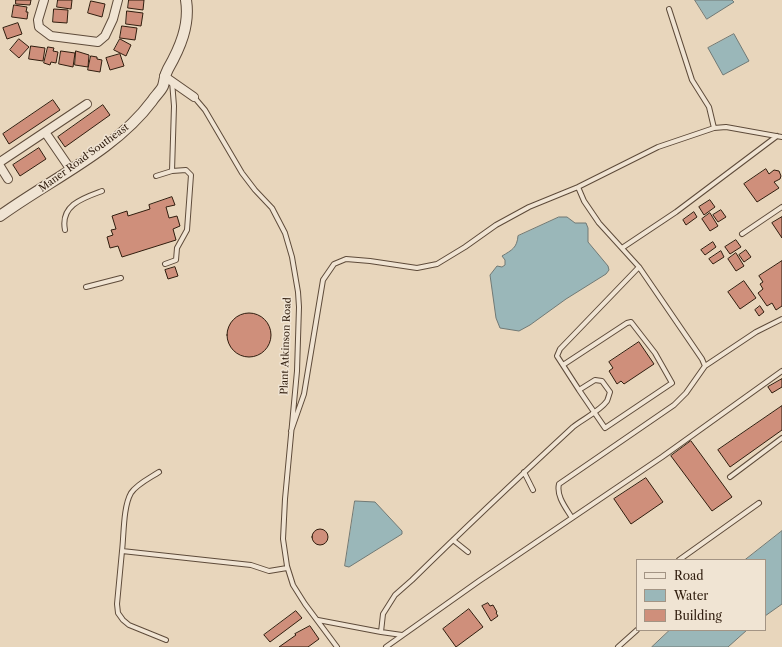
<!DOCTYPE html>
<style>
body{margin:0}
#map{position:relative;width:782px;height:647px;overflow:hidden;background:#e8d6bc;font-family:"Libre Caslon Text",serif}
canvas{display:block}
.legend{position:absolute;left:636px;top:559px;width:130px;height:72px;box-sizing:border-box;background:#f0e4d3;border:1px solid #a39484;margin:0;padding:5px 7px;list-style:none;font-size:12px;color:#301d0e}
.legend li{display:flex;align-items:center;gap:8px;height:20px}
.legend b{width:20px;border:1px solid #a39484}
</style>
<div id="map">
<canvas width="782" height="647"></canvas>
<ul class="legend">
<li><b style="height:5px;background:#f0e4d3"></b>Road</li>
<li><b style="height:11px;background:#9ab7b9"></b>Water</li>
<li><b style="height:11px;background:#cf8f7b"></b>Building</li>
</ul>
</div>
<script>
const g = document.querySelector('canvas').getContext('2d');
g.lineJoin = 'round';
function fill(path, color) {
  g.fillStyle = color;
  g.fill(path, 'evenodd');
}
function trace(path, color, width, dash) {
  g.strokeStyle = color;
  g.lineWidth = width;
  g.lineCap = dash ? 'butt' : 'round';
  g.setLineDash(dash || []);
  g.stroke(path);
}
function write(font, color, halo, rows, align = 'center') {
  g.font = font + ' "Libre Caslon Text",serif';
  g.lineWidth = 3;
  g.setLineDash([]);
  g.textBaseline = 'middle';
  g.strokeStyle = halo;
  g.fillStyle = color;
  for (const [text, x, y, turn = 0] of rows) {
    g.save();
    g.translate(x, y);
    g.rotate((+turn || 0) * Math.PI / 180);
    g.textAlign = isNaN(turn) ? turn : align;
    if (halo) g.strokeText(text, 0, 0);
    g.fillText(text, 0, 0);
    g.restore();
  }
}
const water = new Path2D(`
 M695,0H732L734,2L707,19Z
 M734,34L749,61L723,75L708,48Z
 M559,217H567L575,223H586L588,228V242L608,266L609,270L606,274L566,299L530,325L519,331L500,328L496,318L490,275L497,266L502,267L505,265V260L502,256C512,250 517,248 518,236Z
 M355,501L375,502L402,531V534L349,567L345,566Z
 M782,531V604L765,616V560H745Z
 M670,630H747L728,647H652Z`);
const building = new Path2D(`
 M16,0H31L30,5L16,4Z
 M58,0H72L71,9L57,7Z
 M129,0H144L143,10L128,8Z
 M91,1L105,4L102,17L88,13Z
 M14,5L27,7L26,12H28L27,19L12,17Z
 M54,9L68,10L67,23L53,22Z
 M127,11L143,13L141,26L126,24Z
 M18,23L22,34L7,39L3,28Z
 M122,26L137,28L135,40L120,38Z
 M19,39L29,47L19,58L10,50Z
 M120,39L131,45L126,56L114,50Z
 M31,46L45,48L43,61L29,59Z
 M48,47L54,48L53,51L58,52L56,63L51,62L50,65L44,63Z
 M61,51L75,53L73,67L59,64Z
 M76,51L89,55L88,67L75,65Z
 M120,54L124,66L110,70L106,58Z
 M91,56L97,57V59L102,60L100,72L88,70Z
 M53,100L60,110L9,144L3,134Z
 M103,105L110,115L65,147L58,137Z
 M39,148L46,159L20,176L13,165Z
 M766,169L769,174L774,170L779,171L781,176L780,179L774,182L779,188L757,202L744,184Z
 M172,197L175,205L166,207L169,218L177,216L180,226L173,229L176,240L122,257L118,246L110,248L107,237L113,235L111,230L116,229L112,216L127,211L128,216L150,209L149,205Z
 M710,200L715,207L704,215L699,207Z
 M721,210L726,217L718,222L713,215Z
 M694,212L697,217L686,225L683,220Z
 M710,213L718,226L710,231L702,219Z
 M782,217V238L772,223Z
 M736,240L741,247L730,254L725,247Z
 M713,242L716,247L705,255L701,250Z
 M746,250L751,257L744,262L739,255Z
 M721,251L724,257L713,264L709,259Z
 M736,253L744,266L736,271L728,259Z
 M782,261V306L776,310L772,303L767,306L758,293L763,289L760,284L763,282L759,276Z
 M175,267L178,276L168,279L165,270Z
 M744,281L756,298L740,309L728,292Z
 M760,306L764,312L759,316L755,310Z
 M227 335a22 22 0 1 1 44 0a22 22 0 1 1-44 0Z
 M639,342L654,364L624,384L621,381L617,384L609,371L613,368L609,362Z
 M782,379V387L772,393L768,387Z
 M782,406V430L730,467L718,450Z
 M691,441L732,497L712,511L671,456Z
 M646,478L663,502L631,524L614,499Z
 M312 537a8 8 0 1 1 16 0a8 8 0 1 1-16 0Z
 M488,603L490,606L493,605L497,612L496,613L498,616L491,621L482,606Z
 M469,609L483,627L456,647L443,629Z
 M296,611L302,618L270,642L264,635Z
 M310,626L319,639L308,647H279L296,635L295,634Z`);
const service = new Path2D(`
 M669,9L692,80L709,107L714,128
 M194,97L205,110L242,173L255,190L272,208L285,233L292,257L298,292L299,307L297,371L285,499L283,539L287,566L293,585L305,604L337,647
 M156,176L172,171L174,106L172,81
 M65,230C60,205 83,198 102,191
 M742,234L782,207
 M622,248L676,212L777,136
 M165,264L176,260L177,248L187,230L191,175L186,170L172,171
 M86,287L121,278
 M705,366L756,332L782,319
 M579,390L557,356L560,349L639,267
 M291,431L304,394L323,280L334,264L346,259L370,261L417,268L437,264L465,247L496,225L529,207L578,187L658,147L714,128L726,127L782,137
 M159,472C150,478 137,484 131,493C123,507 124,535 122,551L251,565L269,571L287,568
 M524,472L533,490
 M730,477L782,438
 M572,518C566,508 556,496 559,484L674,405L686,393L705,366L702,359L639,267L599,223L584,201L578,187
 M453,540L468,552
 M122,551L117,604L118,613L123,620L129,625L166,640
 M679,560L759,503
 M318,620L381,632L402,635
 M381,632L383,614L395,595L412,580C465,528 519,477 573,427C583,419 600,411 607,401C608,399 609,395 610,392L602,381L595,380L579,390L605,428L672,383L655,353L631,322L627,323L563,365
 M386,647L479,581L662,457L782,371
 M618,647L637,630`);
const minor = new Path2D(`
 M44,0L38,20L39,27L51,36L98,42L105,36L113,19L118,0
 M164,76L194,97
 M0,162L45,132
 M0,166L8,179
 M71,170L45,132L87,104`);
const tertiary = new Path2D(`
 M0,216C49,180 115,151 152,101C155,96 161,91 163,86C165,80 164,76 168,69C180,48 190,25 186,0`);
const streetNames = [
 ["Maner Road Southeast",84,158,-36],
 ["Plant Atkinson Road",286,346,-88]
];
fill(water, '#9ab7b9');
trace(water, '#707975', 1);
fill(building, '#cf8f7b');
trace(building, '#301d0e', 1);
trace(service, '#5e4b3a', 6);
trace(minor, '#5e4b3a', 10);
trace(tertiary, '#5e4b3a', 12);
trace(service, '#f0e4d3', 4);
trace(minor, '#f0e4d3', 8);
trace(tertiary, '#f0e4d3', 10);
write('10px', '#301d0e', '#f0e4d3', streetNames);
</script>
